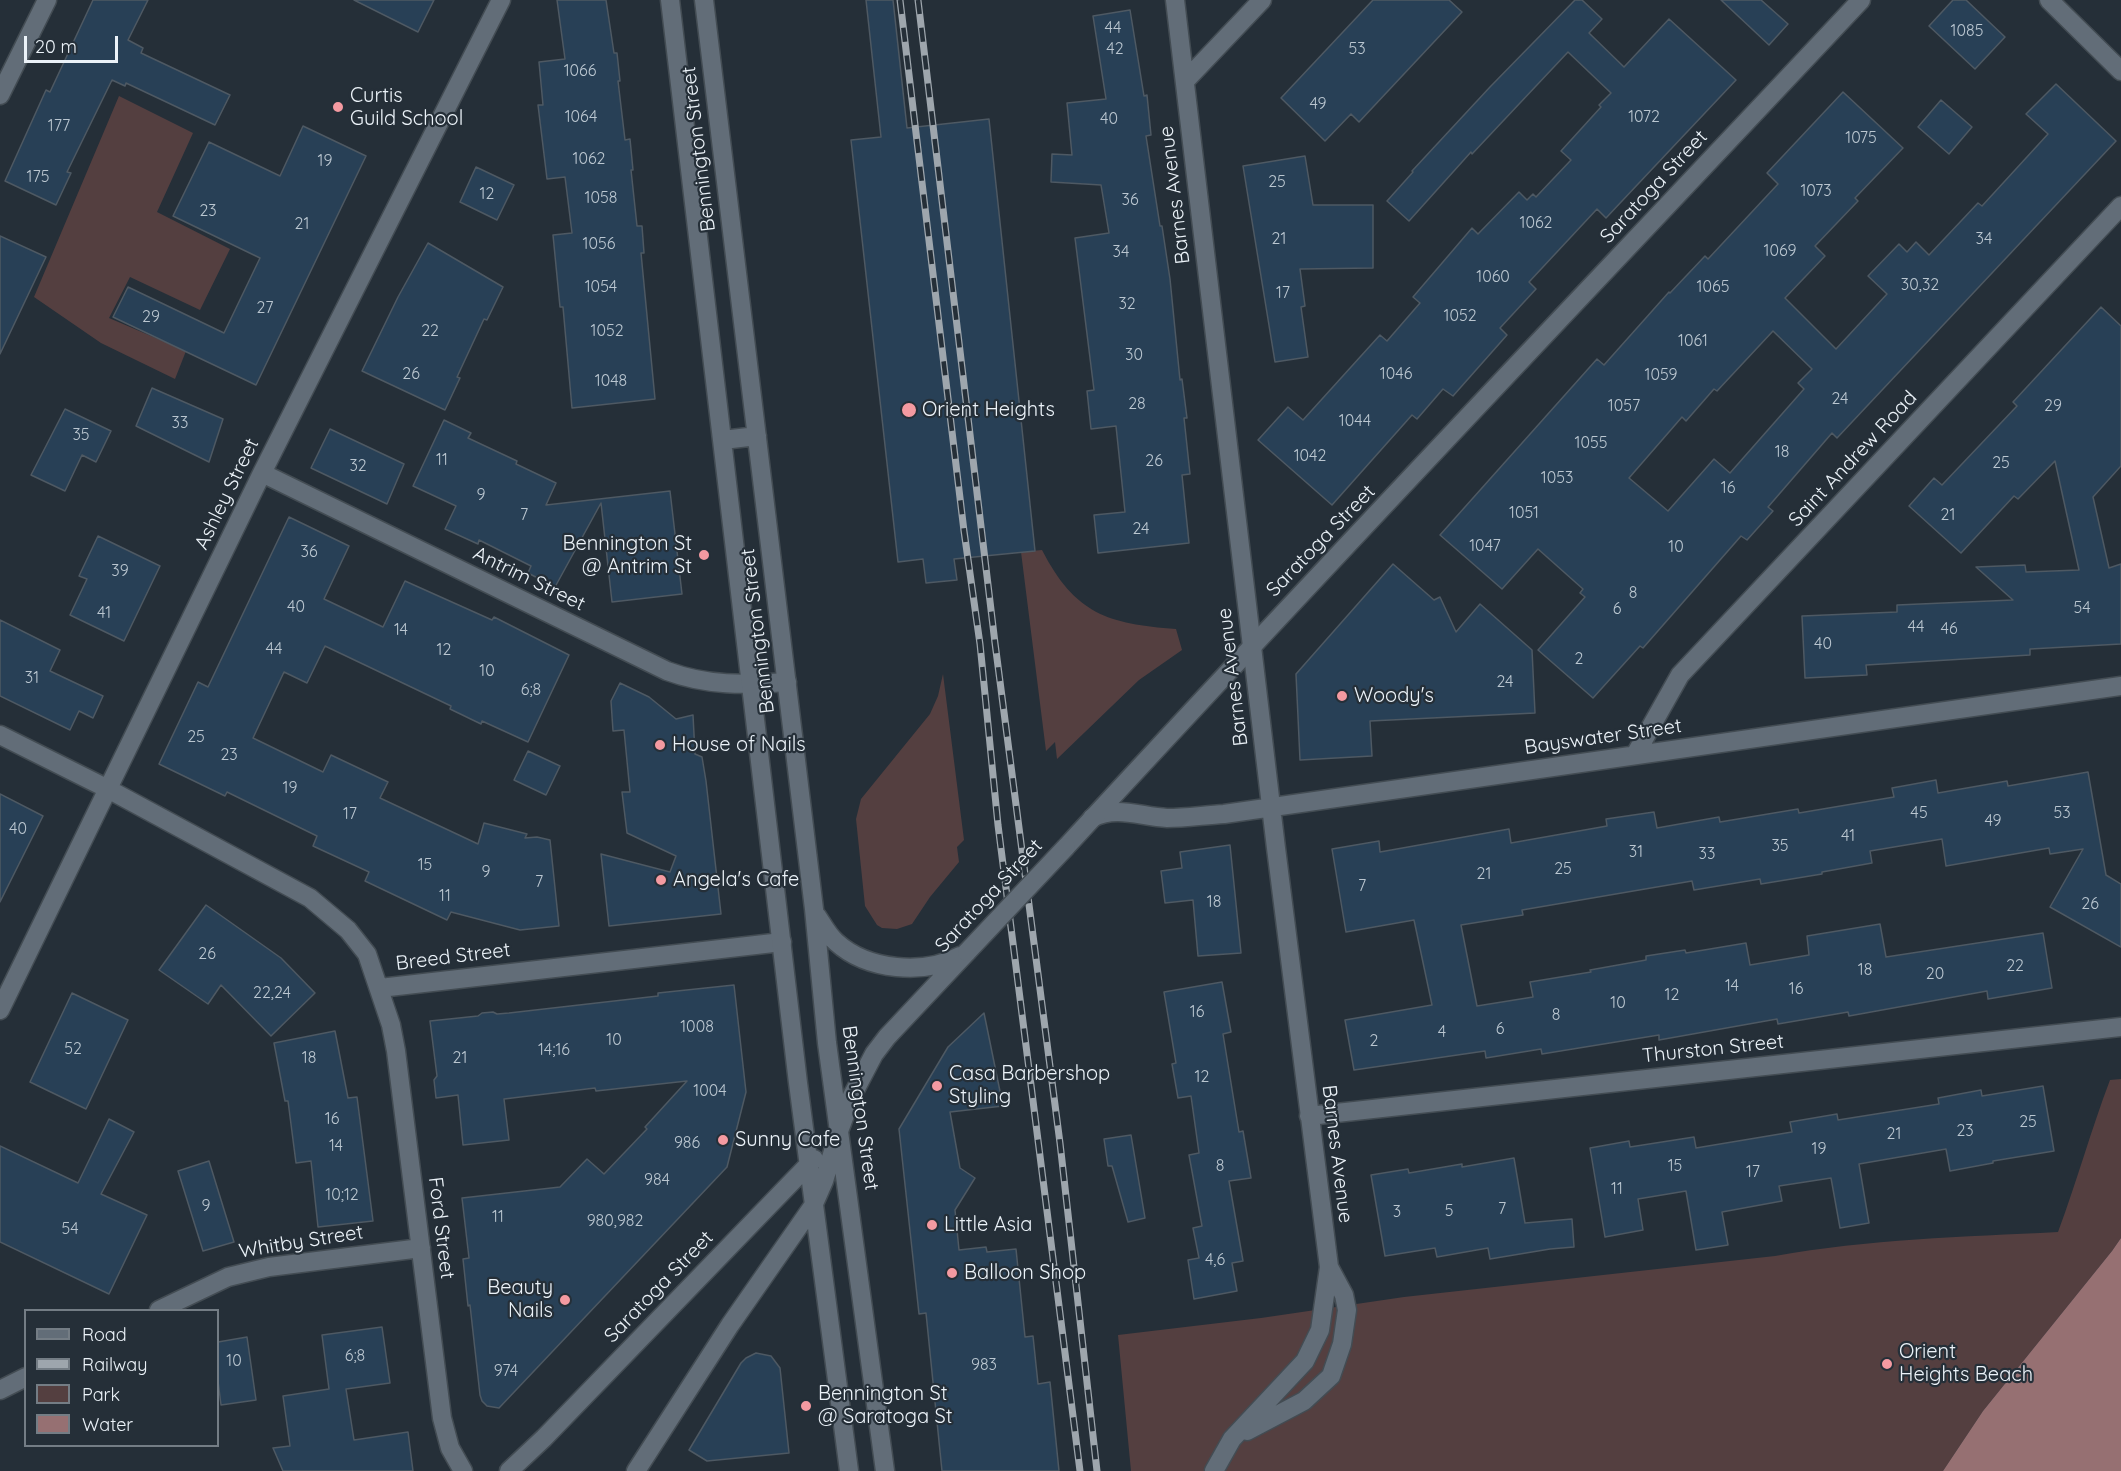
<!DOCTYPE html>
<style>
body{margin:0}
#map{position:relative;width:2121px;height:1471px;overflow:hidden;background:#252f38;font-family:Quicksand,sans-serif}
canvas{display:block}
.legend{position:absolute;left:24px;top:1309px;width:195px;height:138px;box-sizing:border-box;background:#252f38;border:2px solid #747d85;margin:0;padding:8px 10px;list-style:none;font-size:18px;color:#ebf2f8}
.legend li{display:flex;align-items:center;gap:12px;height:30px}
.legend b{width:30px;border:2px solid #747d85}
.scale{position:absolute;left:24px;top:36px;width:94px;height:27px;box-sizing:border-box;border:3px solid #ebf2f8;border-top:0;padding-left:8px;font-size:18px;line-height:21px;white-space:nowrap;color:#ebf2f8;-webkit-text-stroke:4px #252f38;paint-order:stroke}
</style>
<div id="map">
<canvas width="2121" height="1471"></canvas>
<ul class="legend">
<li><b style="height:8px;background:#626d78"></b>Road</li>
<li><b style="height:8px;background:#9ea6ad"></b>Railway</li>
<li><b style="height:16px;background:#543f40"></b>Park</li>
<li><b style="height:16px;background:#967072"></b>Water</li>
</ul>
<div class="scale">20 m</div>
</div>
<script>
const g = document.querySelector('canvas').getContext('2d');
g.lineJoin = 'round';
function fill(path, color) {
  g.fillStyle = color;
  g.fill(path, 'evenodd');
}
function trace(path, color, width, dash) {
  g.strokeStyle = color;
  g.lineWidth = width;
  g.lineCap = dash ? 'butt' : 'round';
  g.setLineDash(dash || []);
  g.stroke(path);
}
function write(font, color, halo, rows, align = 'center') {
  g.font = font + ' Quicksand,sans-serif';
  g.lineWidth = 4.5;
  g.setLineDash([]);
  g.textBaseline = 'middle';
  g.strokeStyle = halo;
  g.fillStyle = color;
  for (const [text, x, y, turn = 0] of rows) {
    g.save();
    g.translate(x, y);
    g.rotate((+turn || 0) * Math.PI / 180);
    g.textAlign = isNaN(turn) ? turn : align;
    if (halo) g.strokeText(text, 0, 0);
    g.fillText(text, 0, 0);
    g.restore();
  }
}
const green = new Path2D(`
 M119,96L193,133L157,212L230,249L200,310L130,277L109,318L186,351L175,379L101,343L34,297Z
 M1042,550C1075,614 1108,624 1176,629L1182,650L1139,680L1057,759L1055,742L1046,751L1021,552Z
 M943,674L964,840L957,847L959,862L930,897L912,924L897,929L882,928L877,925L865,906L856,819L861,799L930,714L938,696Z
 M2121,1079V1238L2112,1251L1983,1411L1943,1471H1131L1118,1335L1261,1318L1404,1297L1775,1256C1869,1239 1963,1237 2058,1232C2077,1181 2091,1130 2110,1080Z`);
const water = new Path2D(`
 M2121,1238V1471H1943L1983,1411L2112,1251Z`);
const building = new Path2D(`
 M93,0H148L128,40L143,48L141,53L230,95L215,125L126,83L125,86L112,80L67,172L71,173L56,205L5,181L46,90L50,92Z
 M354,0H434L418,32Z
 M557,0H606L614,53H617L620,81H618L625,140L630,139L633,170H631L637,226H642L644,253H641L655,399L572,408L563,307H560L553,235L572,233L565,177L547,179L538,105H543L539,62L565,59Z
 M866,0H893L907,128L989,119L1035,551L954,559L957,580L926,583L923,559L898,562L851,140L881,137Z
 M1373,0H1449L1462,12L1359,122L1351,114L1325,141L1281,98Z
 M1575,0H1582L1602,19L1589,33L1624,67L1669,19L1736,80L1606,218L1597,209L1529,282L1536,289L1500,328L1507,335L1453,396L1443,389L1417,419L1412,415L1332,505L1258,440L1288,407L1303,420L1380,335L1387,341L1420,303L1413,297L1472,228L1478,234L1519,192L1527,200L1533,194L1536,197L1571,160L1561,151L1601,107L1599,105L1611,93L1568,52L1472,154L1471,152L1409,221L1387,201L1413,172L1412,171L1490,87Z
 M1721,0H1761L1788,24L1769,45Z
 M1953,0H1966L2005,37L1975,69L1929,26Z
 M1130,10L1144,96L1147,95L1151,135L1146,136L1160,226H1162L1170,279L1180,380L1182,379L1187,418H1184L1190,474L1182,475L1189,543L1098,553L1094,515L1125,512L1116,426L1091,429L1087,391L1094,390L1075,238L1109,233L1101,185L1051,182L1052,154L1072,155L1067,103L1106,99L1093,16Z
 M2056,84L2116,141L1837,438L1832,433L1768,507L1773,511L1747,540L1741,536L1643,648L1640,646L1593,698L1538,650L1585,597L1580,593L1583,589L1538,549L1502,589L1440,535L1597,359L1604,365L1669,292L1670,293L1705,256L1708,259L1778,184L1767,173L1843,92L1903,148L1855,198L1858,201L1815,246L1825,256L1785,298L1836,349L1887,294L1868,276L1899,244L1907,252L1916,242L1929,255L1978,203L1982,206L2048,134L2026,114ZM1773,331L1812,369L1798,383L1804,389L1730,473L1714,459L1668,511L1629,478L1682,417L1686,421L1714,389L1717,391Z
 M1941,100L1972,127L1949,154L1918,127Z
 M303,126L366,156L256,385L113,317L128,287L224,333L260,258L173,216L209,142L280,176Z
 M1305,156L1313,205H1373V268L1300,269L1305,306L1301,307L1308,357L1275,362L1243,166Z
 M476,167L514,185L497,220L460,202Z
 M0,236L46,257L0,354Z
 M428,243L503,287L487,320L484,319L457,377L460,378L445,410L362,371L398,297Z
 M2101,307L2121,326V466L2093,497L2109,568L2121,564V644L2030,649V655L1866,665L1867,675L1805,678L1802,616L1897,612V605L2013,600L1976,567L2025,565L2026,572L2079,570L2055,461L2018,499L2014,496L1961,553L1909,506L1934,478L1942,485L2017,406L2013,402Z
 M152,388L223,419L209,462L136,426Z
 M65,409L111,431L96,462L82,455L65,491L31,475Z
 M444,420L471,433L468,438L517,461L516,464L556,483L546,505L670,491L682,594L612,602L601,503L555,587L528,573L531,566L479,540L478,544L445,529L456,506L413,486Z
 M330,429L404,464L387,504L311,468Z
 M289,517L349,546L324,599L383,627L405,581L492,620L494,617L569,655L528,742L482,721L481,724L450,709L451,706L325,646L307,683L284,672L253,738L323,772L331,755L388,782L380,798L478,844L484,823L527,834L525,838L537,837L550,840L559,926L520,930L451,912L447,920L365,881L369,872L313,846L317,836L227,792L225,796L159,764L198,682L208,687Z
 M98,536L160,566L124,641L70,615L87,579L79,576Z
 M1393,564L1434,600L1440,597L1456,632L1480,604L1532,650L1535,713L1370,721L1372,756L1300,760L1296,674Z
 M0,620L60,650L50,671L103,696L93,718L79,711L70,730L0,696Z
 M620,683L649,697L676,719L693,715L695,754L702,757L706,781L721,914L609,926L601,854L670,872L676,856L627,833L622,792H630L624,730L613,731L611,701Z
 M528,751L560,766L546,795L514,780Z
 M2088,772L2106,875L2121,884V947L2050,907L2083,849L2050,854L2049,848L1946,866L1942,839L1870,851L1872,863L1822,872V874L1761,884L1760,879L1694,890L1692,881L1522,910L1523,915L1461,925L1477,1006L1533,997L1530,982L1591,972L1590,970L1646,960V956L1685,950L1686,953L1746,943L1750,965L1809,955L1807,936L1880,924L1886,957L2043,933L2052,988L1988,999L1987,991L1849,1016L1848,1012L1778,1024L1777,1019L1659,1040V1035L1542,1054L1541,1049L1486,1058L1485,1051L1354,1070L1345,1020L1432,1005L1414,920L1346,932L1332,849L1379,841L1380,852L1509,829L1511,843L1607,826L1606,819L1654,812L1657,828L1719,817L1720,822L1798,809L1799,813L1894,797L1892,788L1936,780L1938,793L2007,781L2008,786Z
 M0,794L43,816L0,902Z
 M1230,845L1241,953L1198,956L1193,900L1165,903L1161,871L1182,868L1180,852Z
 M206,905L281,958L315,993L271,1036L221,985L208,1004L159,970Z
 M1222,982L1231,1032L1223,1034L1239,1132L1243,1131L1251,1178L1229,1181L1243,1261L1232,1263L1237,1291L1194,1299L1188,1260L1199,1258L1193,1228L1202,1226L1189,1155L1199,1153L1191,1096L1178,1098L1172,1064L1176,1063L1164,992Z
 M734,985L746,1092L727,1167L499,1408L487,1406L482,1401L480,1395L470,1305L468,1306L463,1259L469,1258L462,1198L560,1187L587,1159L604,1174L647,1129L645,1127L687,1081L596,1091L595,1088L504,1099L509,1140L463,1145L458,1095L436,1098L434,1080L437,1076L430,1021L478,1016L482,1013L493,1012L497,1014L509,1013L658,996V993Z
 M72,993L128,1020L86,1109L30,1082Z
 M984,1013L1003,1106L950,1112L960,1168L975,1178L955,1210L959,1250L986,1247L987,1252L1016,1249L1025,1337L1033,1336L1038,1384L1050,1382L1059,1471H942L926,1313L919,1314L899,1129L948,1047Z
 M335,1031L348,1098L357,1097L373,1221L318,1227L311,1161L296,1163L288,1101H285L274,1043Z
 M2043,1086L2054,1151L1993,1161V1163L1950,1171L1946,1149L1859,1164L1869,1223L1840,1228L1831,1178L1779,1186L1782,1201L1722,1212L1728,1245L1696,1250L1686,1191L1638,1199L1643,1230L1605,1237L1590,1148L1629,1141L1630,1147L1694,1137L1696,1148L1792,1132L1790,1122L1837,1114L1838,1120L1939,1104L1938,1098L1981,1090L1982,1096Z
 M109,1119L134,1132L101,1194L147,1215L109,1294L0,1242V1146L78,1183Z
 M1131,1135L1145,1218L1128,1222L1112,1166H1108L1104,1139Z
 M1514,1158L1525,1223L1572,1219L1574,1247L1550,1249L1490,1259L1488,1248L1437,1257L1435,1248L1385,1256L1371,1175L1408,1169L1409,1173L1462,1164V1167Z
 M209,1161L234,1242L203,1251L178,1171Z
 M382,1327L390,1383L346,1389L354,1440L408,1432L413,1471H283L273,1448L290,1446L283,1396L329,1389L322,1335Z
 M247,1337L256,1400L221,1405L218,1381V1342Z
 M756,1353L771,1356L780,1368L789,1453L707,1461L689,1450L741,1363L746,1358Z`);
const street = new Path2D(`
 M1175,0L1276,848L1329,1267L1320,1330L1305,1361L1232,1439L1214,1471
 M2049,0L2121,71
 M1185,81L1262,0
 M0,95L47,0
 M262,473L667,671C707,686 745,685 787,682
 M0,735L108,789L310,898L348,930L367,954L391,1025L396,1051L442,1418L450,1448L463,1471
 M1635,755L1680,675L2121,206
 M1092,818C1117,805 1141,817 1167,818C1186,818 1205,815 1224,814L2121,686
 M380,988L782,942
 M0,1010L262,473L501,0
 M1309,1116L2121,1027
 M159,1310L228,1277L269,1267L421,1248
 M0,1390L26,1377
 M1247,1431L1304,1401L1331,1376L1342,1344L1347,1310L1344,1295L1329,1267`);
const secondary = new Path2D(`
 M670,0L798,1083L849,1471
 M704,0L814,909L827,1043L885,1471
 M723,440L757,436
 M1066,847C1328,562 1596,282 1861,0
 M817,916C823,925 828,935 836,942C868,971 924,975 960,956
 M509,1471L544,1438L814,1159
 M636,1471L730,1325L813,1206L824,1181L839,1131L852,1096L874,1054L887,1037L967,952`);
const rail = new Path2D(`
 M900,0L964,531L980,644L998,825L1080,1471
 M918,0L995,643L1060,1143L1097,1471`);
const secondaryBridge = new Path2D(`
 M967,952L1066,847`);
const markers = [
 [338,107,6,"#f49aa1"],
 [909,410,8,"#f49aa1"],
 [704,555,6,"#f49aa1"],
 [1342,696,6,"#f49aa1"],
 [660,745,6,"#f49aa1"],
 [661,880,6,"#f49aa1"],
 [937,1086,6,"#f49aa1"],
 [723,1140,6,"#f49aa1"],
 [932,1225,6,"#f49aa1"],
 [952,1273,6,"#f49aa1"],
 [565,1300,6,"#f49aa1"],
 [1887,1364,6,"#f49aa1"],
 [806,1406,6,"#f49aa1"]
];
const numberNames = [
 ["44",1113,28],
 ["1085",1967,31],
 ["42",1115,49],
 ["53",1357,49],
 ["1066",580,71],
 ["49",1318,104],
 ["1064",581,117],
 ["1072",1644,117],
 ["40",1109,119],
 ["177",59,126],
 ["1075",1861,138],
 ["1062",589,159],
 ["19",325,161],
 ["175",38,177],
 ["25",1277,182],
 ["1073",1816,191],
 ["12",487,194],
 ["1058",601,198],
 ["36",1130,200],
 ["23",208,211],
 ["1062",1536,223],
 ["21",302,224],
 ["21",1279,239],
 ["34",1984,239],
 ["1056",599,244],
 ["1069",1780,251],
 ["34",1121,252],
 ["1060",1493,277],
 ["30,32",1920,285],
 ["1054",601,287],
 ["1065",1713,287],
 ["17",1283,293],
 ["32",1127,304],
 ["27",265,308],
 ["1052",1460,316],
 ["29",151,317],
 ["22",430,331],
 ["1052",607,331],
 ["1061",1693,341],
 ["30",1134,355],
 ["26",411,374],
 ["1046",1396,374],
 ["1059",1661,375],
 ["1048",611,381],
 ["24",1840,399],
 ["28",1137,404],
 ["1057",1624,406],
 ["29",2053,406],
 ["1044",1355,421],
 ["33",180,423],
 ["35",81,435],
 ["1055",1591,443],
 ["18",1782,452],
 ["1042",1310,456],
 ["11",442,460],
 ["26",1154,461],
 ["25",2001,463],
 ["32",358,466],
 ["1053",1557,478],
 ["16",1728,488],
 ["9",481,495],
 ["1051",1524,513],
 ["7",524,515],
 ["21",1948,515],
 ["24",1141,529],
 ["1047",1485,546],
 ["10",1676,547],
 ["36",309,552],
 ["39",120,571],
 ["8",1633,593],
 ["40",296,607],
 ["54",2082,608],
 ["6",1617,609],
 ["41",104,613],
 ["44",1916,627],
 ["46",1949,629],
 ["14",401,630],
 ["40",1823,644],
 ["44",274,649],
 ["12",444,650],
 ["2",1579,659],
 ["10",487,671],
 ["31",32,678],
 ["24",1505,682],
 ["6;8",531,690],
 ["25",196,737],
 ["23",229,755],
 ["19",290,788],
 ["45",1919,813],
 ["53",2062,813],
 ["17",350,814],
 ["49",1993,821],
 ["40",18,829],
 ["41",1848,836],
 ["35",1780,846],
 ["31",1636,852],
 ["33",1707,854],
 ["15",425,865],
 ["25",1563,869],
 ["9",486,872],
 ["21",1484,874],
 ["7",539,882],
 ["7",1362,886],
 ["11",445,896],
 ["18",1214,902],
 ["26",2090,904],
 ["26",207,954],
 ["22",2015,966],
 ["18",1865,970],
 ["20",1935,974],
 ["14",1732,986],
 ["16",1796,989],
 ["22,24",272,993],
 ["12",1672,995],
 ["10",1618,1003],
 ["16",1197,1012],
 ["8",1556,1015],
 ["1008",697,1027],
 ["6",1500,1029],
 ["4",1442,1032],
 ["10",614,1040],
 ["2",1374,1041],
 ["52",73,1049],
 ["14;16",554,1050],
 ["18",309,1058],
 ["21",460,1058],
 ["12",1202,1077],
 ["1004",710,1091],
 ["16",332,1119],
 ["25",2028,1122],
 ["23",1965,1131],
 ["21",1894,1134],
 ["986",687,1143],
 ["14",336,1146],
 ["19",1819,1149],
 ["8",1220,1166],
 ["15",1675,1166],
 ["17",1753,1172],
 ["984",657,1180],
 ["11",1617,1189],
 ["10;12",342,1195],
 ["9",206,1206],
 ["7",1502,1209],
 ["5",1449,1211],
 ["3",1397,1212],
 ["11",498,1217],
 ["980,982",615,1221],
 ["54",70,1229],
 ["4,6",1215,1260],
 ["6;8",355,1356],
 ["10",234,1361],
 ["983",984,1365],
 ["974",506,1371]
];
const poiNames = [
 ["Curtis",350,96],
 ["Guild School",350,119],
 ["Orient Heights",922,410],
 ["Bennington St",692,544,"right"],
 ["@ Antrim St",692,567,"right"],
 ["Woody's",1354,696],
 ["House of Nails",672,745],
 ["Angela's Cafe",673,880],
 ["Casa Barbershop",949,1074],
 ["Styling",949,1097],
 ["Sunny Cafe",735,1140],
 ["Little Asia",944,1225],
 ["Balloon Shop",964,1273],
 ["Beauty",553,1288,"right"],
 ["Nails",553,1311,"right"],
 ["Orient",1899,1352],
 ["Heights Beach",1899,1375],
 ["Bennington St",818,1394],
 ["@ Saratoga St",818,1417]
];
const streetNames = [
 ["Bennington Street",699,149,-97],
 ["Saratoga Street",1654,187,-47],
 ["Barnes Avenue",1175,195,-97],
 ["Saint Andrew Road",1853,459,-47],
 ["Ashley Street",227,494,-64],
 ["Saratoga Street",1321,541,-46],
 ["Antrim Street",529,579,26],
 ["Bennington Street",758,631,-97],
 ["Barnes Avenue",1233,677,-97],
 ["Bayswater Street",1603,737,-8],
 ["Saratoga Street",989,896,-47],
 ["Breed Street",453,957,-7],
 ["Thurston Street",1713,1049,-6],
 ["Bennington Street",860,1108,82],
 ["Barnes Avenue",1337,1154,83],
 ["Ford Street",441,1228,83],
 ["Whitby Street",301,1242,-9],
 ["Saratoga Street",659,1287,-46]
];
fill(green, '#543f40');
fill(water, '#967072');
fill(building, '#284056');
trace(building, '#4e5963', 1.5);
trace(street, '#434c53', 21);
trace(secondary, '#434c53', 21);
trace(street, '#626d78', 18);
trace(secondary, '#626d78', 18);
trace(rail, '#9ea6ad', 7);
trace(rail, '#252f38', 4.5, [14]);
trace(secondaryBridge, '#434c53', 21, []);
trace(secondaryBridge, '#626d78', 18);
for (const [x, y, r, color] of markers) {
  const dot = new Path2D();
  dot.arc(x, y, r, 0, 2 * Math.PI);
  g.fillStyle = color;
  g.fill(dot);
  trace(dot, '#252f38', 2);
}
write('16px', '#bac6d0', null, numberNames);
write('20px', '#ebf2f8', '#252f38', poiNames, 'left');
write('20px', '#ebf2f8', '#252f38', streetNames);
</script>
